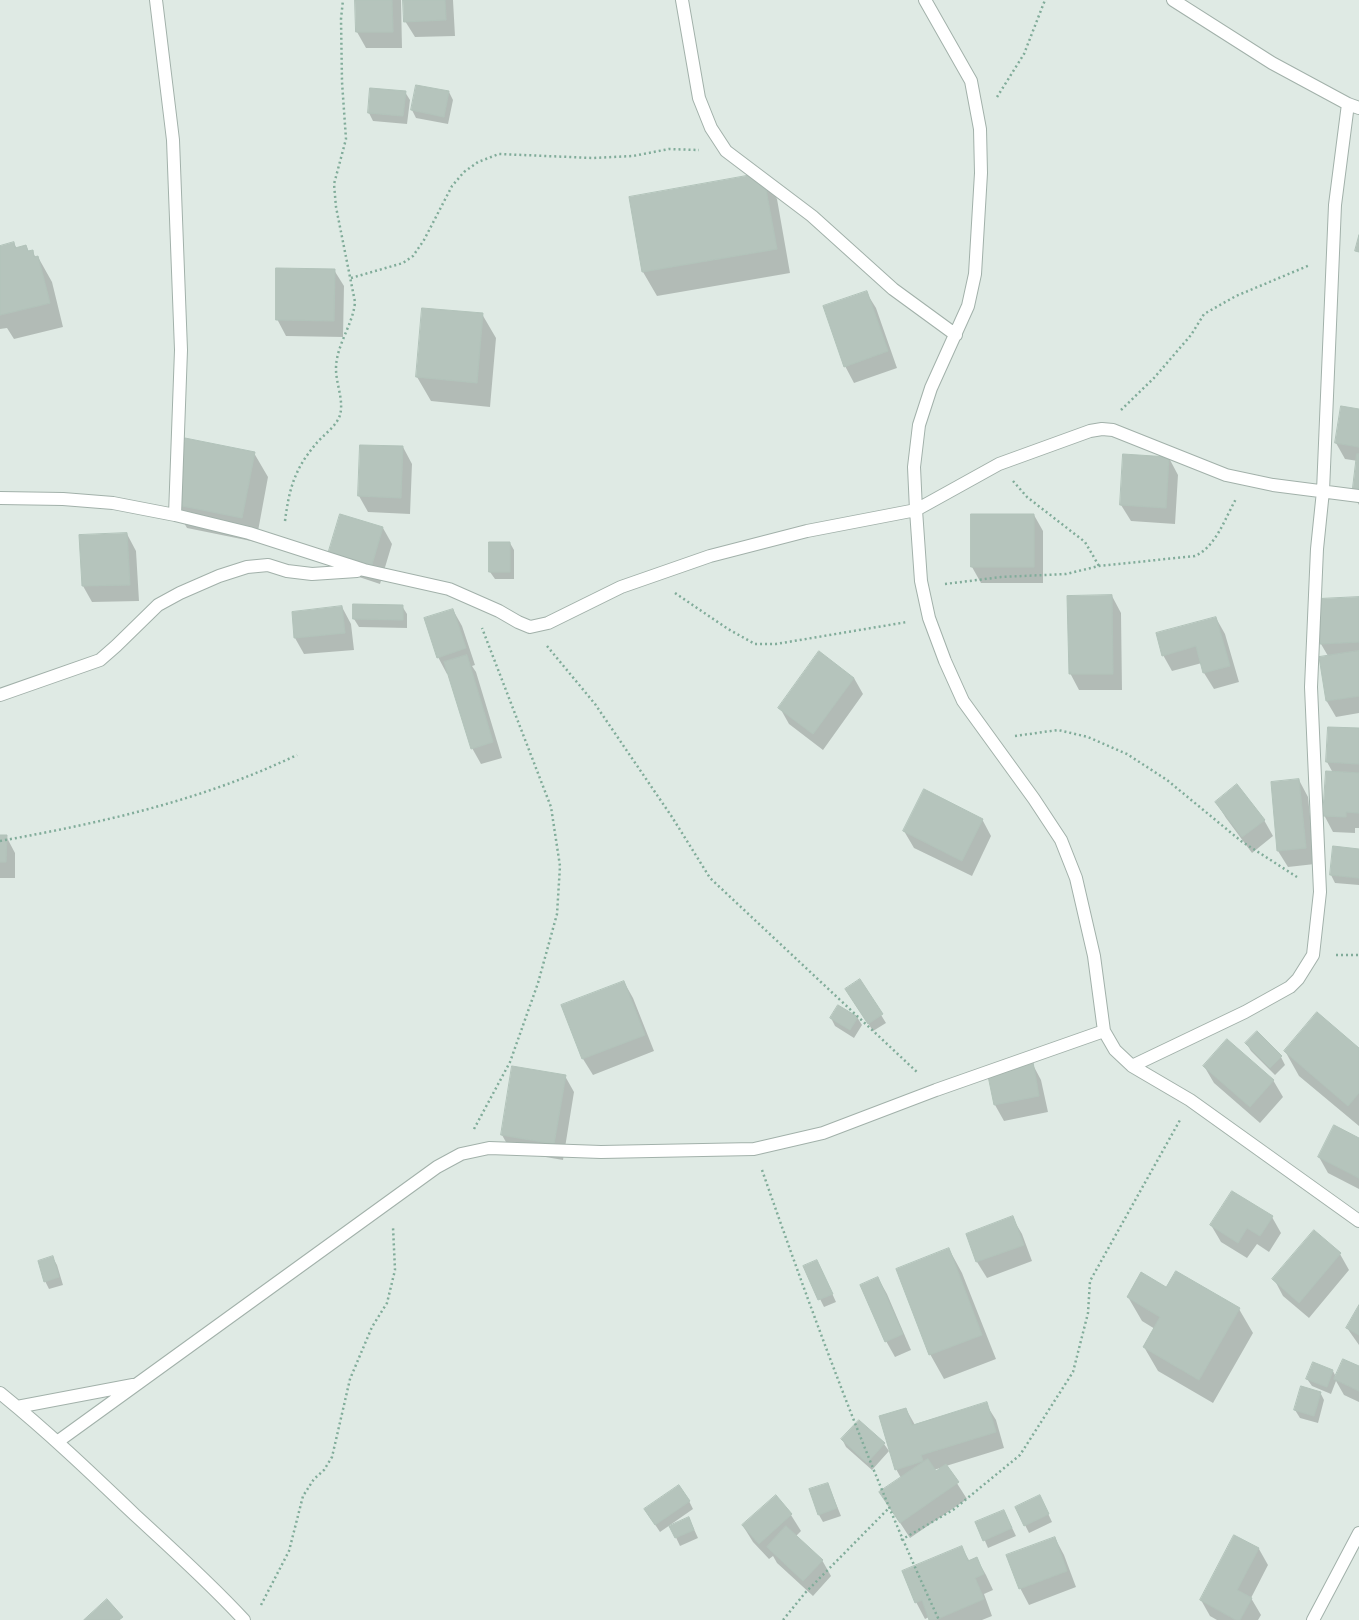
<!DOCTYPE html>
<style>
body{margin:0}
canvas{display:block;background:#dfeae4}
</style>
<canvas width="1359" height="1620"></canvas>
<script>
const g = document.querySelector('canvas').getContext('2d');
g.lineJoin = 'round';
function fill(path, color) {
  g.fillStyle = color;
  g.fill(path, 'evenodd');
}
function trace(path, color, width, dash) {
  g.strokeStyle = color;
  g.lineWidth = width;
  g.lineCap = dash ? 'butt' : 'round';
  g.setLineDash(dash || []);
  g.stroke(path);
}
const shadow = new Path2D(`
 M356,0H401L402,48H366L357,32Z
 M404,0H453L455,36L415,37L405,21Z
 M405,92L410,100L407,124L373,121L369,113Z
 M449,92L453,100L448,124L416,118L412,110Z
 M763,174L777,199L790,273L657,296L643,272Z
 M14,243L17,249L26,246L29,252L32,251L36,258L38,257L52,282L63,327L14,339L7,328L0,329V247Z
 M334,270L344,286L343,337L286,336L277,319Z
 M866,292L876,308L897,368L854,383L845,366Z
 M423,309L482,314L496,338L490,407L431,401L417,377Z
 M1359,410V505L1353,495L1358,461L1345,459L1336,443Z
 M403,447L412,464L410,514L368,512L359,496Z
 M254,453L268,477L256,542L187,528L173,504Z
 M1169,458L1178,475L1175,524L1131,521L1121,505Z
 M1034,515L1043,531V583H981L972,567Z
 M383,528L392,544L380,584L338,570Z
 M127,534L136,551L139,601L92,602L83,586L80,536Z
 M510,543L514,550V579H495L490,572Z
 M1112,596L1121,613L1122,690H1079L1070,673Z
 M1359,598V713L1336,717L1326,700L1328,656L1321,644Z
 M402,606L407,614V628L359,627L354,619Z
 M342,607L351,624L354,650L304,654L295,638L293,612Z
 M453,610L462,626L475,665L472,666L476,672L502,758L481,764L472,748L449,673L447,674L438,657Z
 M1216,618L1225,634L1239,682L1214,689L1204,673L1202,663L1172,671L1163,655Z
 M854,678L863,694L823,750L789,724L780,708Z
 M1359,729V828H1355V833L1333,832L1324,815L1333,773L1327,762Z
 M1299,780L1308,797L1315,864L1288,867L1278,851Z
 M1216,802L1264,820L1273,836L1252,853L1226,818Z
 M982,819L991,836L972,876L914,848L904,831Z
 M0,836H6L15,853V878H0Z
 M1333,848L1359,850V885L1335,883L1331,875Z
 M860,981L886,1023L873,1031L851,997Z
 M624,982L633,998L654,1051L593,1075L583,1059L563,1006Z
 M857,1017L862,1025L854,1038L835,1026L831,1018Z
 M1246,1043L1281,1057L1285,1065L1275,1075L1251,1051Z
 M1359,1049V1126L1299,1076L1285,1051Z
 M1032,1063L1041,1080L1048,1112L1004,1121L995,1105Z
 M1204,1066L1273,1080L1283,1097L1260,1123L1214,1083Z
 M565,1076L574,1092L563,1160L511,1151L502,1135Z
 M1359,1139V1189L1328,1173L1319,1157Z
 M1012,1217L1022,1234L1032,1261L987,1278L977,1262L967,1234Z
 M1272,1217L1281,1233L1269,1252L1257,1244L1247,1258L1221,1242L1211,1225Z
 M949,1249L962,1273L996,1359L944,1379L930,1354Z
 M1340,1254L1349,1270L1309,1318L1283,1296L1274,1279Z
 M53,1258L57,1265L63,1285L49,1289L45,1281Z
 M804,1267L821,1269L836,1302L824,1307Z
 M878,1278L887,1294L911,1350L895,1357L886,1341Z
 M1167,1289L1239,1309L1253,1333L1213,1403L1158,1371L1144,1347L1155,1329L1142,1321L1128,1297Z
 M1359,1307V1345L1347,1328Z
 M1359,1367V1402L1344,1395L1336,1381L1331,1394L1312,1386L1307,1379L1333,1371L1336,1377Z
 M1320,1392L1324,1400L1318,1423L1300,1418L1295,1410Z
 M986,1404L996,1420L1004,1448L946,1466L967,1499L910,1538L880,1492L901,1478L896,1469L906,1409L915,1425ZM943,1467L936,1472L934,1470Z
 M842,1439L884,1444L889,1451L872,1470L846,1447Z
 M828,1484L841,1516L823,1522L819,1515Z
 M776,1497L791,1515L801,1531L796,1536L822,1560L831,1576L813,1596L777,1563L773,1556L769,1559L753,1542L743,1526Z
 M689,1501L693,1509L660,1532L650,1517Z
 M1044,1505L1052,1522L1029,1533L1025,1525Z
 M1004,1511L1016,1536L988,1548L977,1522Z
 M689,1518L698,1538L680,1546L671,1527Z
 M1235,1536L1259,1549L1268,1565L1251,1598L1261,1615L1258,1620H1217L1210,1616L1201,1600Z
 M1055,1538L1064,1555L1076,1587L1029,1605L1020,1588Z
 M962,1548L970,1562L977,1559L986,1575L993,1590L984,1594L992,1616L982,1620H931L929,1617L925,1619L916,1602Z`);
const building = new Path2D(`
 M355,0H392L393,32H356Z
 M403,0H445L446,20L404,22Z
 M416,85L449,91L444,117L411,110Z
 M370,88L406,91L403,116L368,113Z
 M763,173L777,249L642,272L629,197Z
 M1359,235V252L1355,251Z
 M14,242L15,248L26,245L28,251L33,250L34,257L38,256L50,303L0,315V246Z
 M276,268L335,269L334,321L276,320Z
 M867,291L888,351L844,367L823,306Z
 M422,308L483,313L477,383L416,377Z
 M1341,406L1359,409V447L1335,443Z
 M185,438L255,452L242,518L172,504Z
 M360,445L403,446L401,498L358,496Z
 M1123,454L1169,457L1166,508L1120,505Z
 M1357,454H1359V496H1352Z
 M340,514L383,527L371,568L328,554Z
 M971,514H1034V567H971Z
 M127,533L130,585L82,586L79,535Z
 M489,542H510V572H489Z
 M1112,595L1113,674H1069L1067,596Z
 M1359,597V642L1320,644L1318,599Z
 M353,604L403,605V620L353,619Z
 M342,606L345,633L294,638L292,612Z
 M453,609L466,648L437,658L424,618Z
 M1216,617L1230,666L1203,673L1196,646L1162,656L1156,633Z
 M819,651L854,678L813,734L778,708Z
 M1359,651V696L1326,701L1319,657Z
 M467,655L493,742L471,749L444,662Z
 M1328,727L1359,728V764L1326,762Z
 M1326,771L1359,773V813L1346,812V817L1323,816Z
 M1299,779L1306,848L1277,851L1271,782Z
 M1237,784L1265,820L1242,837L1215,802Z
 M924,789L983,819L962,861L903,831Z
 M0,835H7L6,862H0Z
 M1333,846L1359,849V878L1330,875Z
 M860,979L883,1014L868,1024L845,989Z
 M624,981L645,1035L582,1059L561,1005Z
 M838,1005L858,1017L850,1030L830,1018Z
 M1317,1012L1359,1048V1093L1348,1106L1284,1051Z
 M1257,1031L1282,1056L1270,1068L1245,1043Z
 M1227,1039L1274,1080L1250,1107L1203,1066Z
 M1033,1062L1039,1096L994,1105L987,1071Z
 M512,1066L566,1075L554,1144L501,1135Z
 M1334,1125L1359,1138V1178L1318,1157Z
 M1232,1191L1273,1216L1260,1236L1247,1228L1238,1243L1210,1225Z
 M1013,1216L1024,1245L976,1262L966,1234Z
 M1314,1230L1341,1253L1299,1303L1272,1279Z
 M949,1248L982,1335L929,1355L896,1269Z
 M53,1256L59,1277L44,1282L38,1261Z
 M817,1260L833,1294L818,1300L803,1266Z
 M1176,1271L1240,1308L1199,1380L1143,1347L1160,1317L1127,1297L1141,1272L1166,1287Z
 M878,1277L903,1334L885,1342L860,1285Z
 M1359,1305V1335L1346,1328Z
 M1343,1359L1359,1366V1391L1334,1379Z
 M1313,1362L1333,1370L1327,1387L1306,1379Z
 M1301,1386L1321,1392L1314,1416L1294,1410Z
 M987,1402L996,1432L921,1455L923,1461L895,1470L879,1416L906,1408L912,1425Z
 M859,1420L885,1443L867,1463L841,1439Z
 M928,1459L936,1471L946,1464L959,1482L900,1523L879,1492Z
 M828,1483L837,1508L818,1515L809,1489Z
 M679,1485L690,1501L655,1525L644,1509Z
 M776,1495L792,1514L759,1544L742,1525Z
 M1040,1495L1049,1514L1024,1526L1015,1507Z
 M1004,1510L1012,1528L983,1541L975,1522Z
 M689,1517L694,1530L675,1538L669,1526Z
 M786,1526L823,1560L803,1581L767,1547Z
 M1234,1535L1259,1548L1237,1590L1252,1598L1240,1620H1236L1200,1600Z
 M1055,1537L1067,1571L1019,1589L1006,1555Z
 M962,1546L968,1561L977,1557L984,1574L975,1578L984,1599L935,1620H929L922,1600L915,1603L902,1571Z
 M107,1599L123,1617L119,1620H84Z`);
const path = new Path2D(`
 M997,97L1024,54L1045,0
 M351,278L403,263L413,256L424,240L452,186L464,172L478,162L499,154L593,158L633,156L669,149L699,150
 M1121,410L1154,378L1191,335L1204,314L1236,296L1310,265
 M1013,481L1027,497L1085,542L1099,566
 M285,521C289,490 294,470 315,445C322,436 337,426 340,415C344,400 336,384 336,369C336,345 353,325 355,302L336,207L334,184L346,139L342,82L341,19L343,0
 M945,584L1001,577L1066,574L1099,566L1195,556C1216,547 1225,518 1236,499
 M675,593L728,629L755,644H776L907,622
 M547,646L595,704L672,817L710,878L918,1073
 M1015,736L1058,730L1088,737L1127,754L1167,780L1241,841L1297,877
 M0,841C105,822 200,801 297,755
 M1336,955H1359
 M474,1129L510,1062L538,983L557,914L560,866L551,807L482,628
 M762,1170C815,1322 871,1474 939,1620
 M901,1540L953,1510L1020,1455L1073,1372L1088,1313L1090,1281L1180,1120
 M261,1605L289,1551L303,1496L314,1479L324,1470L332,1457L350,1379L372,1327L387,1303L395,1270L393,1227
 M783,1620L805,1593L888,1509`);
const minor = new Path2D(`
 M156,0L173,140L181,350L175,515
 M682,0L699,98L711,128L726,151L812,216L893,289L956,335
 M925,0L971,81L980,129L981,173L975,274L968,306L931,388L919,425L914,467L916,510L921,581L929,618L945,661L963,701L1034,799L1061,840L1076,878L1094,956L1104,1031L1115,1050L1132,1066L1190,1100L1359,1221
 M1173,0L1272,63L1348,104L1359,108
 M0,498L63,499L113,503L175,515L249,533L364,570L449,589L499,611L518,622L530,627L548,623L621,587L710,556L807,531L916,510L999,464L1090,431L1102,429L1113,430L1226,475L1273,485L1359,496
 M0,695L100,660L116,646L158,605L180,593L219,576L247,567L268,565L287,571L312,574L357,571
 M1132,1066L1245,1012L1290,987L1298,979L1313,955L1320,892L1311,687L1317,549L1323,491L1335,205L1348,104
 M0,1393C47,1431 91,1473 135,1515C172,1549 210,1583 244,1620
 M17,1407L133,1385
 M57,1442L437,1167L461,1154L489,1148L601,1152L754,1149L823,1133L936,1090L1104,1031
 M1313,1620L1359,1533`);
fill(shadow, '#0003');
fill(building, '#b5c4bc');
trace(building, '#b2c3ba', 1);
trace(minor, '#a2b1aa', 14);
trace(path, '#81ac9a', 2.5, [2, 3]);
trace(minor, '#fff', 12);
</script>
